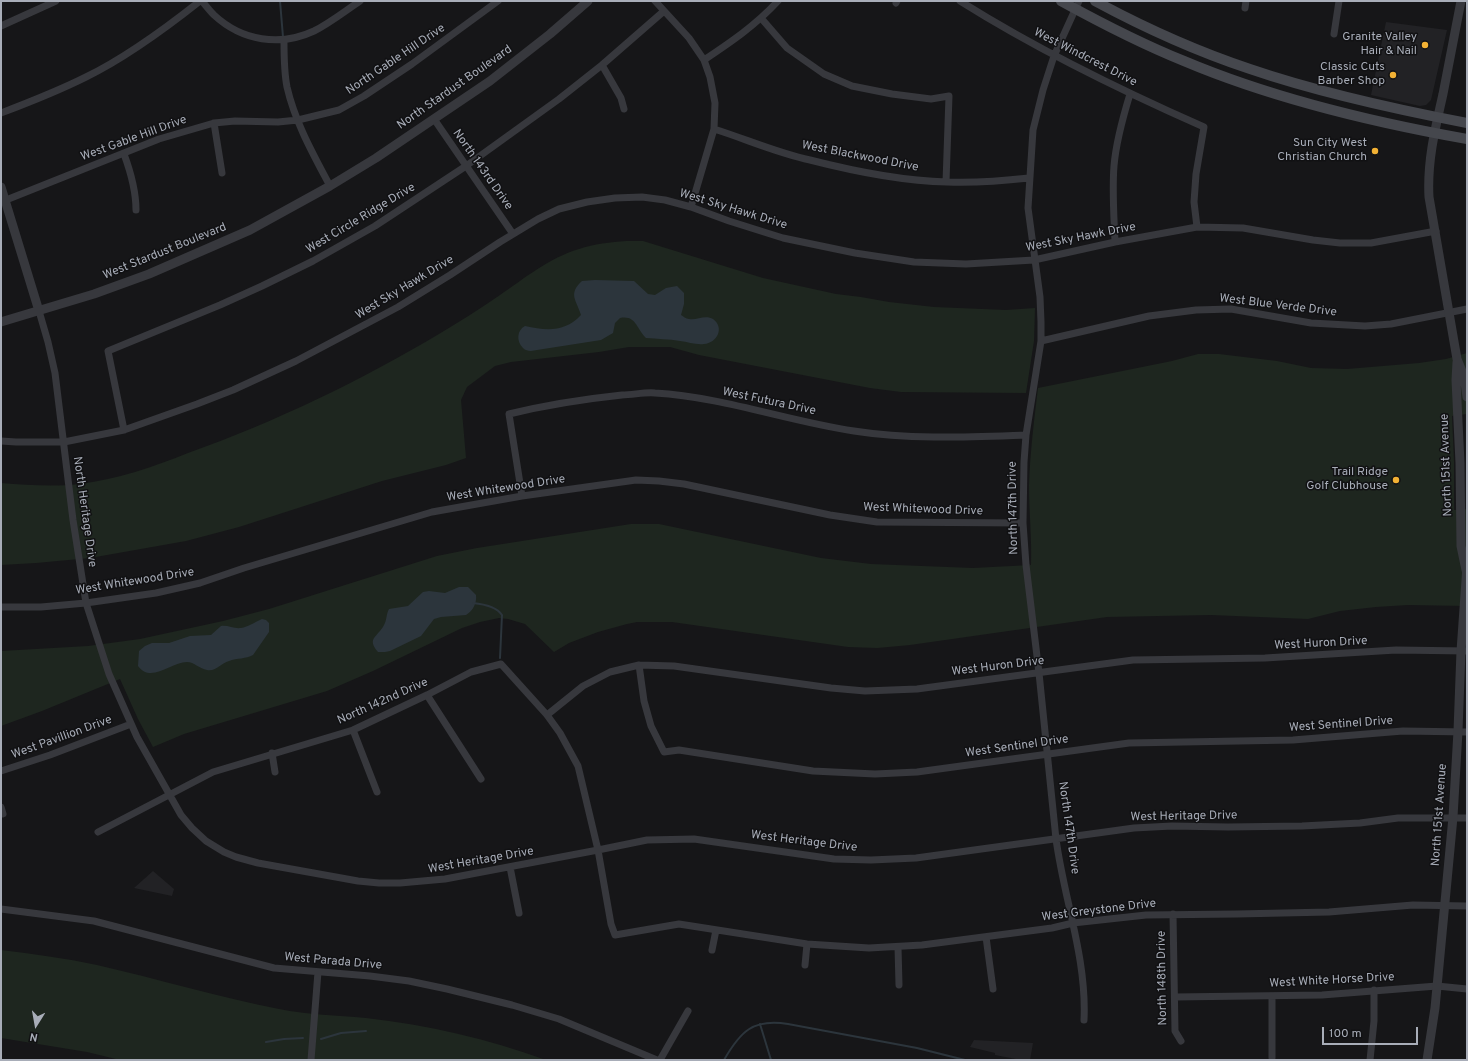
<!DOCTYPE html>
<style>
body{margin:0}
#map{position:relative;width:1468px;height:1061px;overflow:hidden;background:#161618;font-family:Overpass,sans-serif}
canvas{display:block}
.frame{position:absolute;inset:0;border:2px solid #a8adb8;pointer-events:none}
.north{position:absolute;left:16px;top:1005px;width:40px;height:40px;-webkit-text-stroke:3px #111113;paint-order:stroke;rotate:191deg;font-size:11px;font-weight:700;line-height:16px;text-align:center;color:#a8adb8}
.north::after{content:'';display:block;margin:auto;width:14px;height:18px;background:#a8adb8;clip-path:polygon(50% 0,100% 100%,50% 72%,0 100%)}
.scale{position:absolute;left:1322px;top:1027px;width:96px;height:18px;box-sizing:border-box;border:2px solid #a8adb8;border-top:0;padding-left:5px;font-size:12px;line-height:14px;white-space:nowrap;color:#a8adb8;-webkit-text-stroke:3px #111113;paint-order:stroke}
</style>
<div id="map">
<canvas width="1468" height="1061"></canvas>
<div class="frame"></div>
<div class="north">N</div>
<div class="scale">100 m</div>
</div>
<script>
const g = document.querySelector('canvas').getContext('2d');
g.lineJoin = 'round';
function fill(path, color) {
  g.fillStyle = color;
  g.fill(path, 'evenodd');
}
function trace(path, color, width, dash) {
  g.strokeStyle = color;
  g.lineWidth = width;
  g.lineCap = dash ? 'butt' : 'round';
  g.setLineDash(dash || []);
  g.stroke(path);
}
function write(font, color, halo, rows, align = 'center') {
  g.font = font + ' Overpass,sans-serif';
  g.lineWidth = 3;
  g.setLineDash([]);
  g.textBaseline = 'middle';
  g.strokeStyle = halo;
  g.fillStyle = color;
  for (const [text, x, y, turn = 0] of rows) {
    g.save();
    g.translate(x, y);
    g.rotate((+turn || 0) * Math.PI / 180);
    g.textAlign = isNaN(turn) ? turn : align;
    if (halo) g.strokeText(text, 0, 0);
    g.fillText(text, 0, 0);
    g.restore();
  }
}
const built = new Path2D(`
 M1386,22L1447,30L1431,100L1426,105L1420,106L1371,95Z
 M153,871L174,889L172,896L134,888Z
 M974,1040L1033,1043L1030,1060H1021L995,1055V1053L970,1047Z`);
const green = new Path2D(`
 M626,241H643L763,278L836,294L861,297L889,302L934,307L1006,310L1035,308L1034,341L1026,393L901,392L870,388L699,355L670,347H629L599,352L511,362L495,366L467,387L461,400L466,458L446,465L382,481L239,527L186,541L90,558L36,563L1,565V483C27,485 54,487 80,484C118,479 153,467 188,453C275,422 360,381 439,334C459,322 480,309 500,295C525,278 549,258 579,249C594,244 611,242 626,241Z
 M1467,353V414L1452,416L1454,461V510L1467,509V606L1408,605L1376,607L1340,611L1308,619L1211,615L1107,617L910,645L877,648L848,647L672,622H637L627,624L598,632L569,643L554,652L525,624L508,619L499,618L480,622L462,628L373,671L327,691L184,734L153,747L138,719L120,679L42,711L1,726V651L88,646L140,639L223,621L269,609L437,556L477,548L631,524H659L821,558L871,564L973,568L1031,565C1032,539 1029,512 1029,486C1030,453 1034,421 1038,388L1172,361L1198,354H1219L1277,361L1311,368L1347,369L1419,363L1446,359Z
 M1,950C33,954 65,958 97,965C158,979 218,997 279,1009C308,1015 337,1015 366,1018C428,1025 488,1039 546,1060H120L87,1052L1,1038Z`);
const water = new Path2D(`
 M595,280L634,281L648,294L655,295L666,288L677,286L684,293V304L681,315C683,316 686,319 689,319C696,321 705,314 713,319C725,328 717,343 704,344C696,345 688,342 680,341C669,339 657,339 646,338C636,328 636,315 620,318L615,323L613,333L601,340L537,350C533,351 527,352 523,348C516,341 517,330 525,326C547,331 565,332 581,315C576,299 568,294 582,281Z
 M459,587H468L476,595C477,603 473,611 466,615L441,617L434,619L421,636L390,651L385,652H378C366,638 378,637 384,625C387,620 386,614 389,609L408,606L423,592L429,591L445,593Z
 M262,619L266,620L269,623V632L253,655C246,659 237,658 229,661C221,663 216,672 207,670C200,669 194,662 187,662C171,662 151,684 138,666L139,651L145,646L152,643H169L190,636L211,635L221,626C228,625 234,629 241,628C248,627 255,622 262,619Z`);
const stream = new Path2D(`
 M280,1L283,37
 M473,603C483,604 496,606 502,615L500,658
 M760,1024L771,1060
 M321,1039L341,1033L366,1031
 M266,1042L284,1039L303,1038
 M724,1060C740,1032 753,1018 788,1024L917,1048L965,1060`);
const minor = new Path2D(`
 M202,1C206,6 210,11 214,15C242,41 280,47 314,31C330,23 345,11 360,1
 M655,1L689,38L704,60L710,77L715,103L714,129L691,207
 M960,1C1038,50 1120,90 1204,127L1196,174L1194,202L1197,227
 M1079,1L1054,56L1043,90L1033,130L1028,208L1040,297L1041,322V341L1026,435L1024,462L1023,523L1026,565L1039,673L1056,839C1064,899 1087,959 1084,1020
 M896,3L897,1
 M1245,8L1246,1
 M761,18L787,48L824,74L852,86L892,94L931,99L949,96L946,182
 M1,26L56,1
 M1334,34L1339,1
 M284,41C284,56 284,72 287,87C295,122 313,154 330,186
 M704,60C731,42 756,25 778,1
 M602,65L621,98L624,109
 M1,113C30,102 58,91 86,77C125,58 166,28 200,1
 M434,119L513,234
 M214,123L222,173
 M714,129C746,139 777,153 810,160C853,171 902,181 947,182C975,183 1002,181 1029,178
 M124,154C131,173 136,190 136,210
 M6,200L159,139L214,123L235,121L278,122L298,120L339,110L364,96L412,64L498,1
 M1115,242C1114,217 1112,191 1114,166C1116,141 1123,117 1130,94
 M39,311L48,342L55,373L73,520L86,603L109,674L137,737L181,815L192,828L206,841L224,852L236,857L258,863L358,881L379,883H400L445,879L598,850L647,840L694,839L834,859L871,860L916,858L1134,828L1172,826L1228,827L1302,826L1360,823L1398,818H1467
 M1041,341L1149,316L1196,310L1231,309L1311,323L1365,326L1391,324L1467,309
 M124,430L108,351L220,305L262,286L313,261L375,226L466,166L559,99L602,65L664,11
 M1,441L16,442H64L124,430L197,404L233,390L296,361L398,307L450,275L500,242L538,219L559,209L587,202L615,198L642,197L665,200L691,207L729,221L783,238L855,253L914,262L966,264L1034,260L1115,242L1197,227L1243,228L1313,240L1340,243H1371L1436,231
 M522,496L509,414C546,405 584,399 622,395C633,395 644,392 655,393C723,397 787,421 854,431C911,440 969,437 1026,435
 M1,607H41L86,603L156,593L200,583L244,568L432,512L522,496L636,480L659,481L684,484L830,515L877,522L1023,523
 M639,665L644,701L651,726L664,752L679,750L813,771L875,774L917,772L1129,743L1293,740L1403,731L1467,732
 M427,695L481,779
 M547,715L583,686L610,672L639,665L674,666L831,688L865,691L917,689L1133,660L1265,658L1396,650L1467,651
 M353,730L377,792
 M272,753L275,772
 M1,771L50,755L131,724
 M1,807L3,814
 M98,832L213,772L353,730L427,695L471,672L501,664L547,715L560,733L578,766L598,850L611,924L615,935L679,924L807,944L869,948L922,945L1052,928L1073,923L1146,915L1237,914L1329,912L1413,905L1467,906
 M510,867L519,913
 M1,909L94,921L274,968L370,976L409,981L447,989L512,1005L559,1019L657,1060
 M1173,914L1175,1031L1181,1041
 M986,937L993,989
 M898,947L899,985
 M712,950L716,930
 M805,965L807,944
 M1175,997L1322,995L1437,986L1467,989
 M1272,1058V996
 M311,1060L318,972
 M660,1060L688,1011
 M1370,1060L1374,1021V990`);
const tertiary = new Path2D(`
 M1461,1C1455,32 1449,63 1443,94C1435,129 1427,162 1429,197L1457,359L1464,376L1467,397
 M1,187L39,311
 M1,322L94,294L149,274L250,230L330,186L376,158L490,81L550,34L588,1
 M1457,362L1456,380L1460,463L1461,546L1466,570
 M1427,1060L1435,1008L1453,817L1458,731L1461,651L1467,566`);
const secondary = new Path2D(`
 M1061,1C1101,23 1142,44 1184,61C1274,99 1371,122 1467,139
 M1095,1C1145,28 1196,51 1250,69C1320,93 1394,109 1467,123`);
const markers = [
 [1425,45,4,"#f2b134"],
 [1393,75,4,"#f2b134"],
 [1375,151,4,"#f2b134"],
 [1396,480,4,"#f2b134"]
];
const poiNames = [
 ["Granite Valley",1417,38],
 ["Hair & Nail",1417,52],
 ["Classic Cuts",1385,68],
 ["Barber Shop",1385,82],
 ["Sun City West",1367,144],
 ["Christian Church",1367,158],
 ["Trail Ridge",1388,473],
 ["Golf Clubhouse",1388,487]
];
const streetNames = [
 ["West Windcrest Drive",1085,58,27],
 ["North Gable Hill Drive",396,60,-34],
 ["North Stardust Boulevard",455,88,-35],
 ["West Gable Hill Drive",134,139,-20],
 ["West Blackwood Drive",860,157,11],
 ["North 143rd Drive",482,170,55],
 ["West Sky Hawk Drive",733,210,17],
 ["West Circle Ridge Drive",361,219,-31],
 ["West Sky Hawk Drive",1081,238,-11],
 ["West Stardust Boulevard",165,252,-22],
 ["West Sky Hawk Drive",405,288,-31],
 ["West Blue Verde Drive",1278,306,7],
 ["West Futura Drive",769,402,12],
 ["North 151st Avenue",1447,465,-92],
 ["West Whitewood Drive",506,489,-9],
 ["North 147th Drive",1014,508,-91],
 ["West Whitewood Drive",923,510,2],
 ["North Heritage Drive",84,512,82],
 ["West Whitewood Drive",135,582,-9],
 ["West Huron Drive",1321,644,-3],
 ["West Huron Drive",998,667,-7],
 ["North 142nd Drive",383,702,-24],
 ["West Sentinel Drive",1341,725,-4],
 ["West Pavillion Drive",62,738,-20],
 ["West Sentinel Drive",1017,747,-8],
 ["North 151st Avenue",1440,815,-86],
 ["West Heritage Drive",1184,817,-1],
 ["North 147th Drive",1068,828,82],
 ["West Heritage Drive",804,842,7],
 ["West Heritage Drive",481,861,-10],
 ["West Greystone Drive",1099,911,-7],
 ["West Parada Drive",333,962,5],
 ["North 148th Drive",1163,978,-91],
 ["West White Horse Drive",1332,981,-3]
];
fill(built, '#222225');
fill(green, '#1e261f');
fill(water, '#2c353c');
trace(stream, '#2c353c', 2);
trace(minor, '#37383d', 7);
trace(tertiary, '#37383d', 9);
trace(secondary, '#45474d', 10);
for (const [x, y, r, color] of markers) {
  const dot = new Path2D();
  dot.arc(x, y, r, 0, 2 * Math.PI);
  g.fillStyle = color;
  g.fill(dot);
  trace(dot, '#111113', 1.5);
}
write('12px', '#a8adb8', '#111113', poiNames, 'right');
write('12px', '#a8adb8', '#111113', streetNames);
</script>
